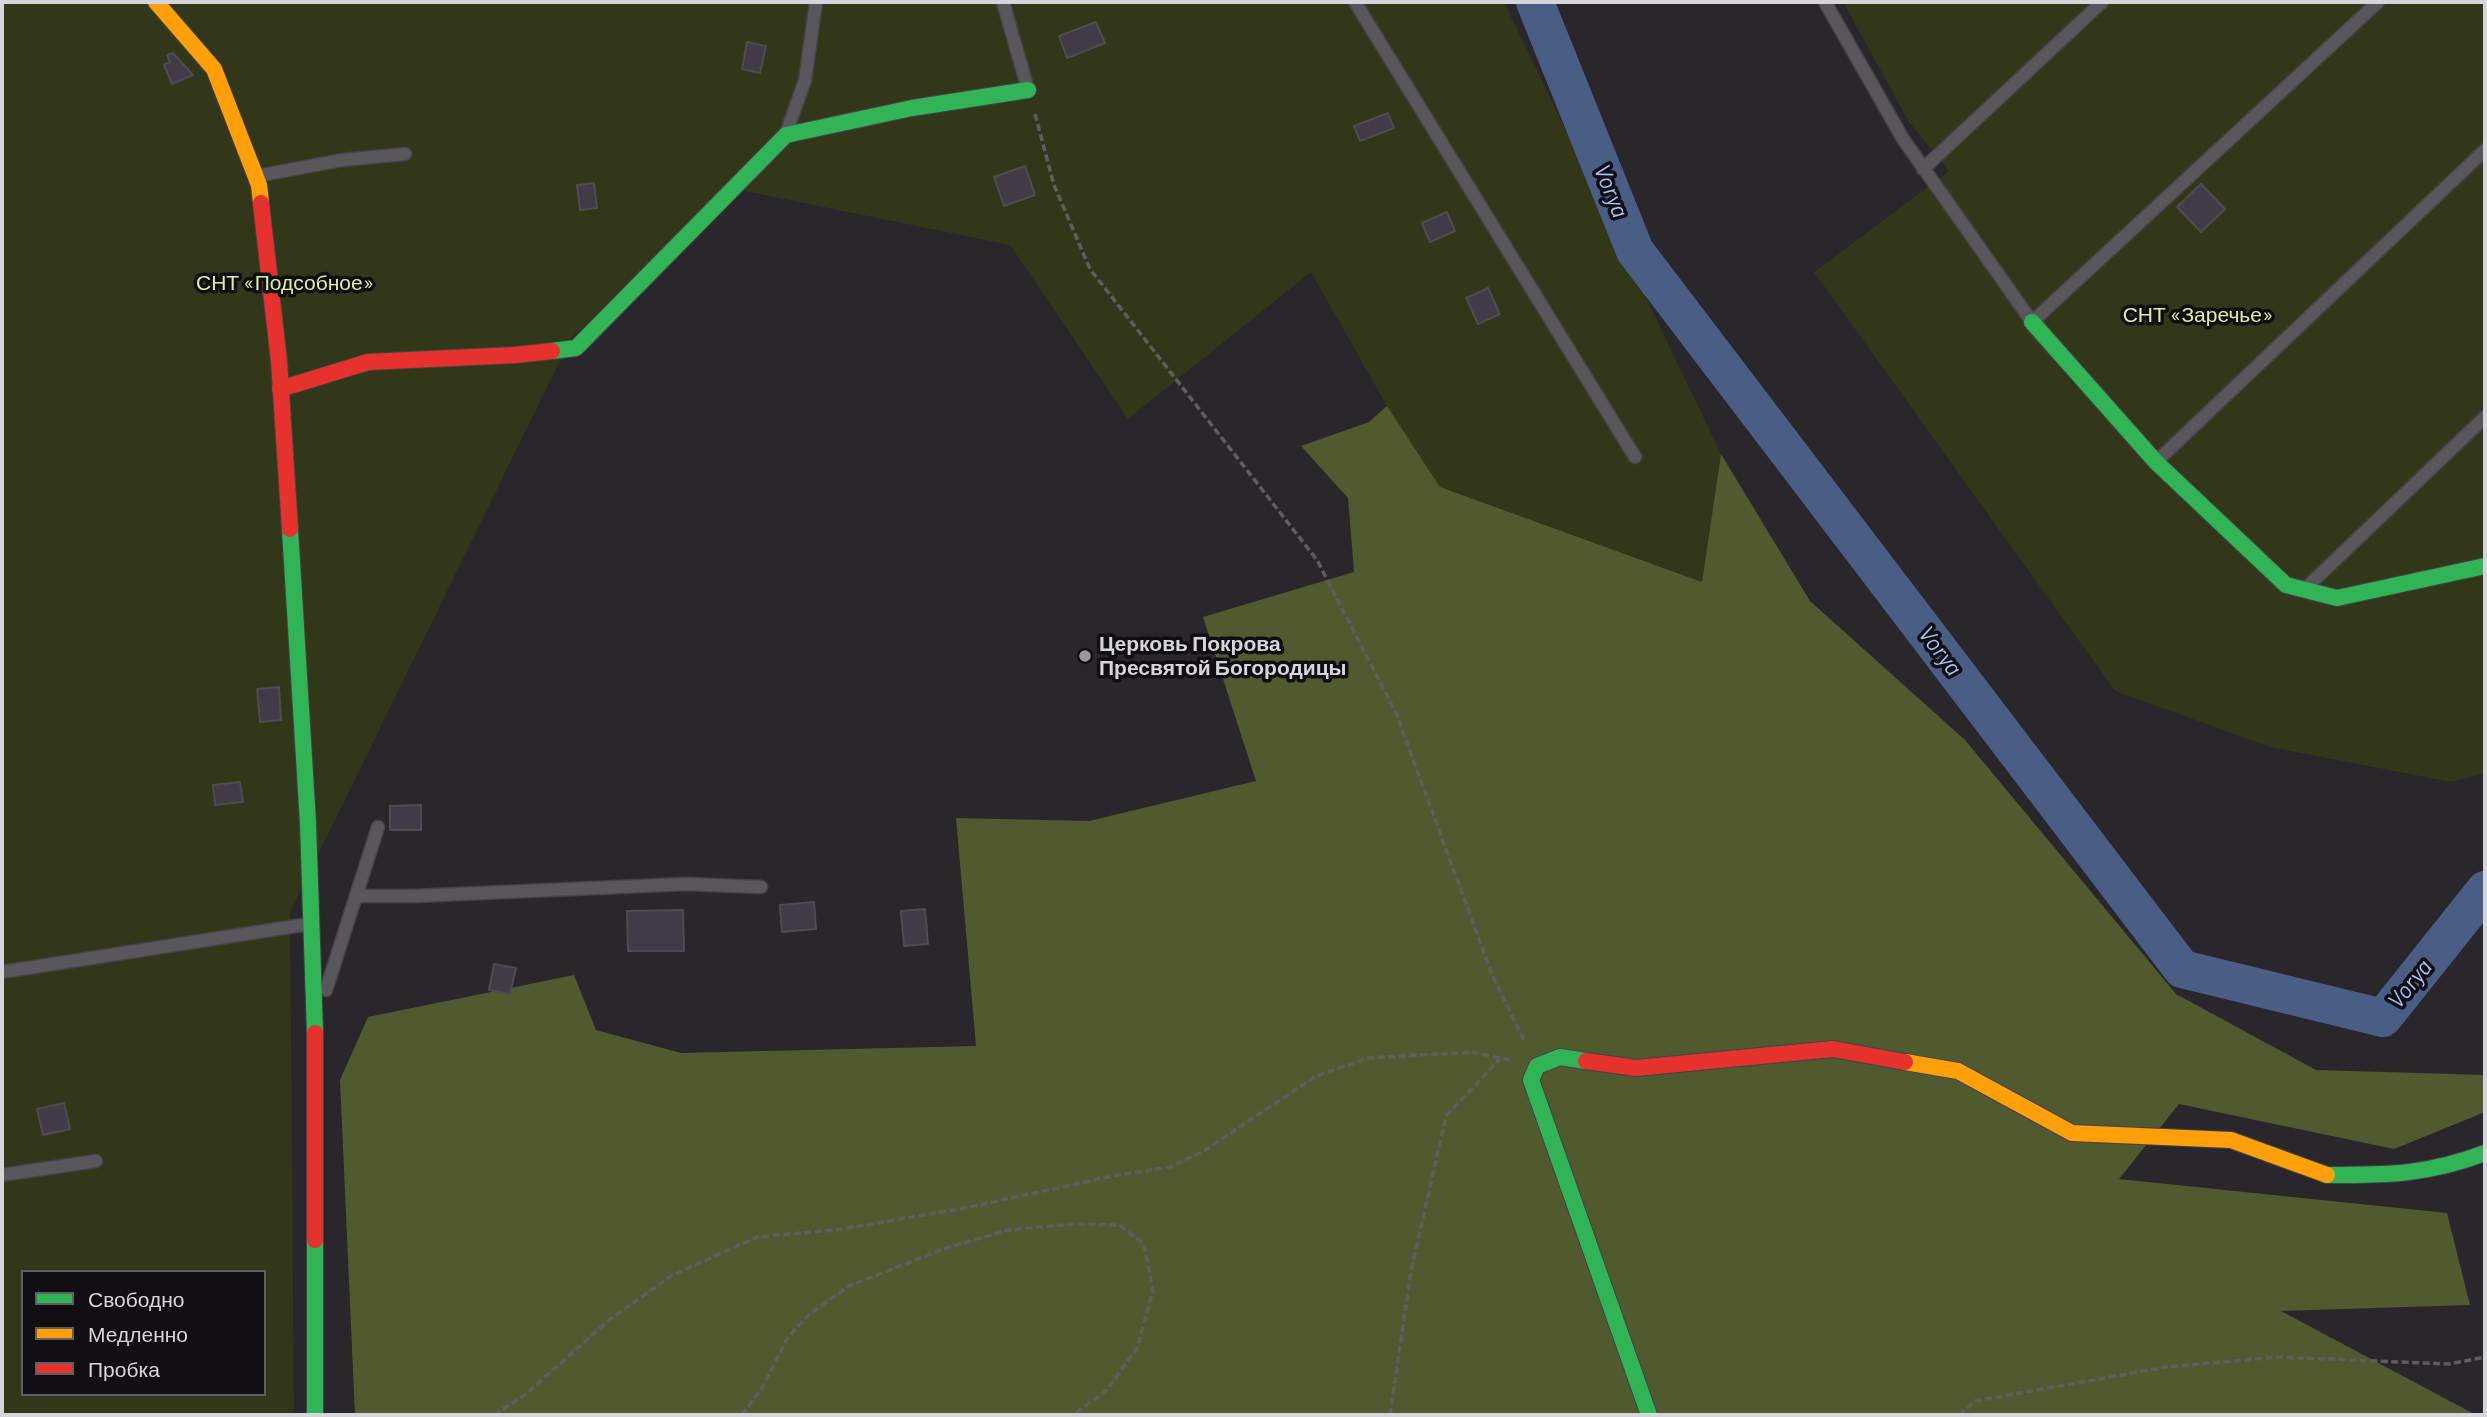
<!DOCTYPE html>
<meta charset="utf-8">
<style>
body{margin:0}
#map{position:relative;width:2487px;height:1417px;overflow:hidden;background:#29272c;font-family:Barlow,sans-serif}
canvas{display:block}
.frame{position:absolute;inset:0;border:4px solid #d7d5dc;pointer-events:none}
.legend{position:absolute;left:21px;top:1270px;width:245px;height:126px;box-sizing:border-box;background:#100e13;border:2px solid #605e63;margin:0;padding:9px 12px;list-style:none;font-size:21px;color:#d7d5dc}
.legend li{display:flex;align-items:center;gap:14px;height:35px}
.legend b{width:35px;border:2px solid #605e63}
</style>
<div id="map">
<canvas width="2487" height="1417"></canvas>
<div class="frame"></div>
<ul class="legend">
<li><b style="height:9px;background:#30b455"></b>Свободно</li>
<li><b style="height:9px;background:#ff9f0a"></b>Медленно</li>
<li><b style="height:9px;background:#e5322d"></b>Пробка</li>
</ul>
</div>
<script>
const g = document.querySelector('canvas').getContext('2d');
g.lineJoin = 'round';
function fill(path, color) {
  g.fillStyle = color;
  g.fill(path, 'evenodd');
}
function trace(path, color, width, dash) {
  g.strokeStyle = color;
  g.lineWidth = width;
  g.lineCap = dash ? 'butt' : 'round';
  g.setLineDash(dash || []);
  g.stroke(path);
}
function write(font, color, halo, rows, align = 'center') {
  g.font = font + ' Barlow,sans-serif';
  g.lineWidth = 7;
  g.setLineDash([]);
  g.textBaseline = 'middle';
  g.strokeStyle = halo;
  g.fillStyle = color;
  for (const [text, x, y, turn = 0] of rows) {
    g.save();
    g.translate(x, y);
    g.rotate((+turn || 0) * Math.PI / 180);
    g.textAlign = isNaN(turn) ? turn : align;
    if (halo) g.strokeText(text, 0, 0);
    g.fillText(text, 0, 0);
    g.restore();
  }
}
const green = new Path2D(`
 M2,2H1504L1721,454L1702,582L1440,487L1387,406L1311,272L1128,419L1010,245L740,190L571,338L290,912L294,1415H2ZM23,1272H264V1394H23Z
 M1843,2H2485V773L2451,782L2270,747L2115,691L1814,272L1949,171L1909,122Z`);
const forest = new Path2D(`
 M1387,406L1440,487L1702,582L1721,454L1810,601L1965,740L2176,994L2316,1070L2485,1075V1112L2394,1149L2179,1104L2119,1179L2447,1213L2470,1305L2281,1311L2476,1415H355L340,1080L368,1017L574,975L596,1030L681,1053L976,1046L956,818L1089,821L1256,781L1203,617L1354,572L1348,498L1301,446L1369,422Z`);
const river = new Path2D(`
 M1535,2L1635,251L2182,969L2383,1018L2485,890`);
const building = new Path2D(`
 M1096,22L1105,43L1067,58L1059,36Z
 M747,42L766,46L760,73L742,69Z
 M173,53L193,75L172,84L164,65L170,62L167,55Z
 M1388,113L1394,128L1360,141L1354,126Z
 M1025,166L1035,195L1004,206L994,177Z
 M594,183L597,208L580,210L577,185Z
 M2201,184L2225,209L2201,232L2177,207Z
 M1447,212L1455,231L1430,242L1422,223Z
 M1488,288L1500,314L1478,324L1466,298Z
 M279,687L281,720L260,722L257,689Z
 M240,782L243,802L215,805L213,785Z
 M421,805V830H390V806Z
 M814,902L816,929L782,932L780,905Z
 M925,909L928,944L904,946L901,911Z
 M683,910L684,951H628L627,911Z
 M494,964L516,968L510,994L489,990Z
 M64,1103L70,1129L43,1135L37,1109Z`);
const path = new Path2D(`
 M1035,114L1054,185L1090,269L1317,560L1396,713L1493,977L1525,1042
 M494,1415L526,1394L609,1320L671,1276L757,1237L836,1230L970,1207L1113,1176L1170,1167L1204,1151L1316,1076L1368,1058L1471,1052L1511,1060
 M742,1415L762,1388L788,1337L811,1313L849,1286L949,1247L1008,1230L1074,1224L1119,1225L1144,1244L1153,1291L1137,1348L1107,1390L1073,1415
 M1390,1415L1411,1271L1446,1116L1500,1059
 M1959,1415L1975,1401L2167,1367L2277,1357L2449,1364L2485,1357`);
const lane = new Path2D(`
 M1003,2L1027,86
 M1355,2L1635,457
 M1825,2L1903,139L2032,322L2378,2
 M787,131L805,80L816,2
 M1923,169L2102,2
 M257,176L342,160L405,154
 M2158,460L2485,150
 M2308,586L2485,417
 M356,896H414L686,884L761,887
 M2,972L309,924
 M326,990L378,827
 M2,1175L96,1161`);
const fast = new Path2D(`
 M2032,322L2156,462L2286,585L2337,598L2485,566
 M552,351L576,348L786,135L912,108L1028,90
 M290,529L308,823L315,1033
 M1586,1061L1560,1057L1537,1066L1531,1080L1649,1415
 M2327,1175C2388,1175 2427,1175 2485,1153
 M315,1415V1240`);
const slow = new Path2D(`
 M156,2L214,69L259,185L261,203
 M1905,1062L1958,1071L2072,1133L2231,1140L2327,1175`);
const jam = new Path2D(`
 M261,203L279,361L290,529
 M280,389L368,362L515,355L552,351
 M315,1033V1240
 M1586,1061L1636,1068L1833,1049L1905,1062`);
const markers = [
 [1085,656,7,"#9a989e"]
];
const parkNames = [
 ["СНТ «Подсобное»",285,283],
 ["СНТ «Заречье»",2198,315]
];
const poiNames = [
 ["Церковь Покрова",1099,644],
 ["Пресвятой Богородицы",1099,668]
];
const waterNames = [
 ["Vorya",1611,191,68],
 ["Vorya",1940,651,53],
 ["Vorya",2410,984,-51]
];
fill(green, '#313718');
fill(forest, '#515a2e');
trace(river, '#495d85', 38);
fill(building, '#403b46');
trace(building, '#4e4c51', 2);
trace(lane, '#454349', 15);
trace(fast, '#454349', 18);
trace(slow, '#454349', 18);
trace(jam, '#454349', 18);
trace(path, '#5f5d62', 3.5, [7, 3.5]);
trace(lane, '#59575c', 12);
trace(fast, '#30b455', 16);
trace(slow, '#ff9f0a', 16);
trace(jam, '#e5322d', 16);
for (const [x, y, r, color] of markers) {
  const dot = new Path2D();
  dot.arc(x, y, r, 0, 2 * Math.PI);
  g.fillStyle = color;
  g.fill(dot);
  trace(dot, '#100e13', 2.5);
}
write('21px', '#dbef9e', '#100e13', parkNames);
write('bold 21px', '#d7d5dc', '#100e13', poiNames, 'left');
write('italic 23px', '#a5c2f9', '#100e13', waterNames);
</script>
